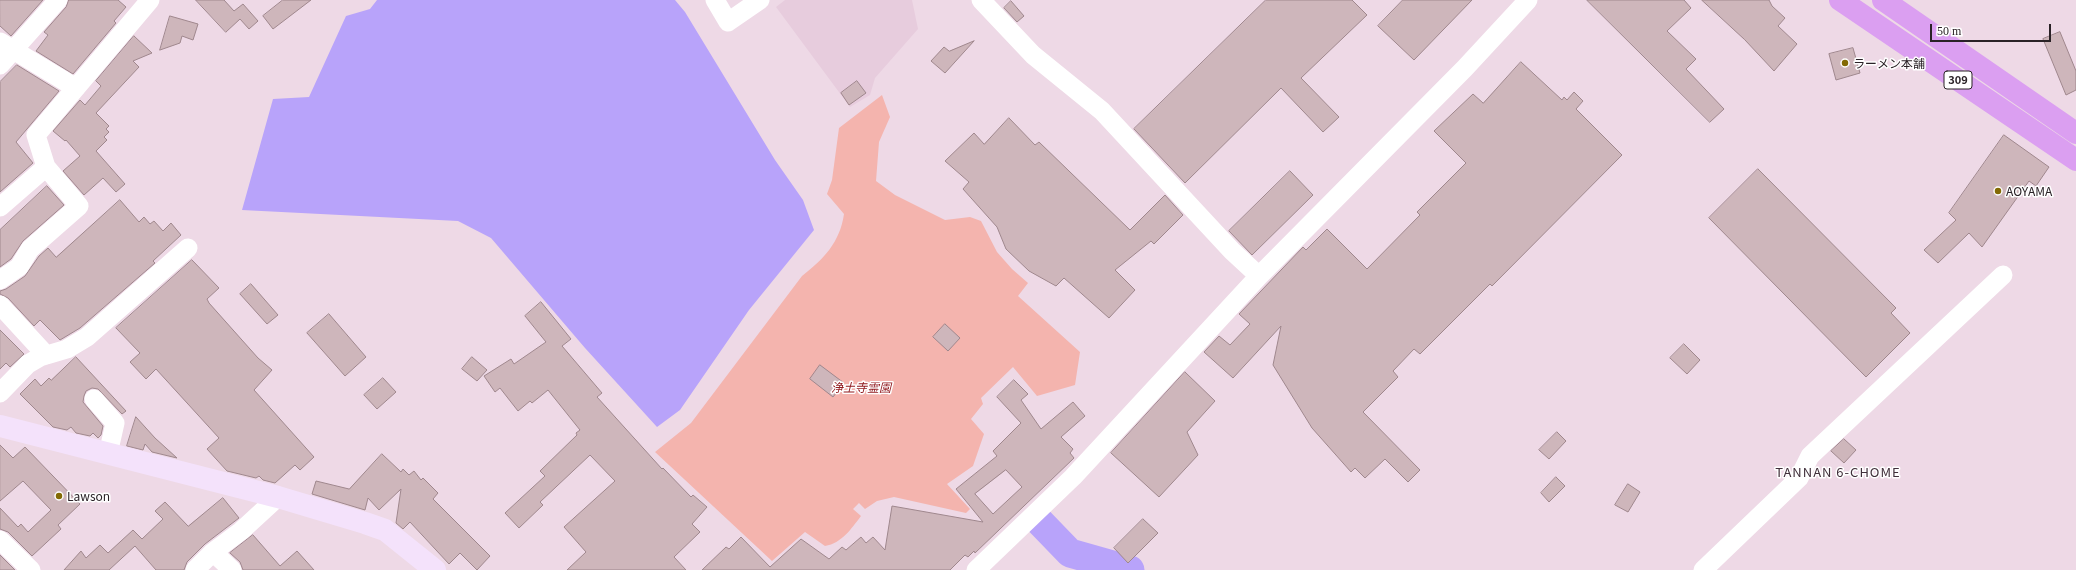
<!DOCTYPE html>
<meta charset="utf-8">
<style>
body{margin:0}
#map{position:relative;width:2076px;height:570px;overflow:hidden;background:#eed9e6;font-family:Georgia,serif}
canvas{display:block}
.scale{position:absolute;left:1930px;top:24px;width:121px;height:18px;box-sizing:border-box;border:2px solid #2a2227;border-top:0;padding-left:5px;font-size:12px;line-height:14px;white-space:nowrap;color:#2a2227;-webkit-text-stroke:3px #fff;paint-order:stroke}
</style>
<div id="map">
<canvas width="2076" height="570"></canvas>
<div class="scale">50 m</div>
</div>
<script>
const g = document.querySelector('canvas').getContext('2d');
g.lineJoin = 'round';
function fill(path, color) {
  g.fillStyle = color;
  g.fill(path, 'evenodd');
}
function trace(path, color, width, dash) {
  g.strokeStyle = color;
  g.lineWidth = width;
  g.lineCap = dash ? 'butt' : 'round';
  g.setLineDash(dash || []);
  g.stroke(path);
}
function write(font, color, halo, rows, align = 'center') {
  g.font = font + ' Georgia,"Noto Sans JP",serif';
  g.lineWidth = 3;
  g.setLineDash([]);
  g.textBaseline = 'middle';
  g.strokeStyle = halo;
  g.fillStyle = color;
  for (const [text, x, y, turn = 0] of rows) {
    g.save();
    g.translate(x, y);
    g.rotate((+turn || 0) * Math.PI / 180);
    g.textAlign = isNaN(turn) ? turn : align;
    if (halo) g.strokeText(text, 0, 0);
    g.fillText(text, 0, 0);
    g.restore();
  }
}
const built = new Path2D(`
 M785,0H912L918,29L875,78L870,95L850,107L776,7Z`);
const green = new Path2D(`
 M882,95L890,117L879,142L876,181L895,195L945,220L970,217L981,221L997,252L1012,269L1028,283L1018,296L1080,352L1075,385L1037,396L1013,367L981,398L983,404L971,419L984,434L973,466L947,484L970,509L966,513L894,497L877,501L865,509L859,503L853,509L861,516C851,529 842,543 825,546L805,532L772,561L655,452L691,423L802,276C824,259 840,242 844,214L827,194L832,180L839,128Z`);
const water = new Path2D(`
 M377,0H675L685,12L775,160L803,200L814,230L749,310L680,410L657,427L585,348L491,238L458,221L242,210L273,99L309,97L346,16L370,9Z`);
const river = new Path2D(`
 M1040,522L1070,553L1130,570`);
const building = new Path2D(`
 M0,0H43L11,36L0,26Z
 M69,0H118L126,7L114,21L116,23L73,74L36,51L48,35L44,32L66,7Z
 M196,0H224L234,11L243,4L258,21L249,29L240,19L226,32Z
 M283,0H311L273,29L263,16Z
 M1266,0H1352L1367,15L1301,78L1339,117L1323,132L1281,88L1185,183L1134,129Z
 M1403,0H1472L1414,60L1378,26Z
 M1587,0H1684L1691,8L1667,31L1696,59L1686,69L1724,109L1710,122Z
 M1702,0H1769L1772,6L1785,18L1778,26L1797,44L1774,71L1745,40Z
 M1011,1L1024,16L1017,22L1004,8Z
 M170,16L198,24L193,40L182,36L180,43L160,50Z
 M2060,32L2076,71V90L2066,95L2043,39Z
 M134,36L152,53L133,61L139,67L96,113L109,126L106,129L109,132L104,137L107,140L96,151L125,184L116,192L103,178L84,195L63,171L80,156L66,140L65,141L53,131L80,100L85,105L101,86L96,81Z
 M974,41L945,73L931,61L944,47L949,51Z
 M1853,48L1860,73L1836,80L1829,54Z
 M1521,62L1562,100L1564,97L1567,100L1574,92L1583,101L1576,109L1622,155L1492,286L1490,284L1420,354L1414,349L1393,371L1398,377L1363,412L1420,470L1408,482L1385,459L1365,478L1355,468L1351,472L1312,428L1273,365L1281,326L1233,378L1204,352L1219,336L1230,345L1250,324L1239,314L1303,247L1306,250L1327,229L1367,269L1420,215L1417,212L1466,163L1434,131L1473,94L1483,103Z
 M17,65L59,91L16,142L33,163L0,192V82Z
 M857,81L866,93L849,105L841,93Z
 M1009,118L1035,145L1039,142L1130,230L1165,195L1183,215L1154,244L1151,241L1115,270L1135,290L1109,318L1064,278L1056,286L1029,271L1006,249L997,227L963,189L969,182L945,161L974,133L984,144Z
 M2004,135L2049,167L2036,186L2029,181L1982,247L1969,233L1938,263L1924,250L1956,220L1949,213Z
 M1758,169L1896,308L1891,313L1910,333L1866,377L1709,218Z
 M1290,171L1313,195L1252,255L1229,231Z
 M47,186L64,205L23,241L11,259L0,267V230Z
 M120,200L139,222L144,217L150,224L154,221L163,231L171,223L181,235L153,261L155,263L80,328L60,340L40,320L34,326L8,298L0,294V291L6,289L25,276L39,256L48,248L56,257Z
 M192,260L219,288L207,299L209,303L258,358L272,370L254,390L314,457L300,470L295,465L275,483L263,480L259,476L256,478L227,471L207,449L219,438L156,369L146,379L130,362L140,353L116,328Z
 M251,284L278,315L267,324L240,294Z
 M541,302L571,339L562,346L602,393L597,397L662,469L663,468L691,497L693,495L707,507L692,524L700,532L674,557L686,570H567L586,552L564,527L615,481L590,455L540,502L543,505L519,528L505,513L545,476L540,471L577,435L576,433L580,430L548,390L532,403L530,401L518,411L500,388L495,392L484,376L511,359L514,364L546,342L525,316Z
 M329,314L366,357L345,376L307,333Z
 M945,324L960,338L948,351L933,337Z
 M0,330L24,354L10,367L6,363L0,369Z
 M1684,344L1700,360L1687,374L1670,358Z
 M76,357L126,411L122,414L98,389L92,388L86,391L84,396L83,402L103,426L101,435L98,438L93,433L90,436L76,433L71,427L67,430L53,427L20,394L35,379L41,386L49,378L51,380Z
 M472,357L487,370L477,381L462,369Z
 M820,365L844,383L833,397L810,379Z
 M1185,372L1215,401L1187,432L1198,455L1159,497L1111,453Z
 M383,378L396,392L377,409L364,395Z
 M1014,380L1028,394L1021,400L1041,429L1073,402L1085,416L1061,437L1073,449L1070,453L1074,458L975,553L974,551L968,557L965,555L950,570H702L726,547L729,549L741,537L770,567L801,539L829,559L842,547L846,550L861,537L866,543L873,537L885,550L892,506L983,522L956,489L997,456L993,451L1021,423L997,397ZM1006,470L1022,487L993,514L975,494Z
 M136,417L155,438L177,458L152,452L145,444L143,450L127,446Z
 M1557,432L1566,441L1549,459L1539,450Z
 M1844,439L1856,450L1844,463L1831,451Z
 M0,445L13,458L25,447L80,504L58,525L61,529L32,556L8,532L0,529V508L18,527L21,524L28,532L51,510L23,481L0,501Z
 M382,454L401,472L403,469L409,475L414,471L421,480L423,478L438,493L433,499L490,556L477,570L460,553L449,564L410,522L403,529L396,523L401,489L379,510L368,498L365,510L312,494L316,481L349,489Z
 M1556,477L1565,486L1549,502L1541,493Z
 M1628,484L1640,492L1628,512L1615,505Z
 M223,498L239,518L205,544L187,562L184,570H156L135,546L109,570H64L81,551L86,558L100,545L108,553L133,530L142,539L163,519L155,511L165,502L188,526Z
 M1143,519L1158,533L1128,563L1114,548Z
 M253,535L280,566L297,551L314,570H243L240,562L230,553Z
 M0,555L15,570H0Z`);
const street = new Path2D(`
 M715,0L728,22L760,0
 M981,0L1033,55L1102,111L1232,251L1259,276
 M0,42L76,88
 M0,65L58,0
 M46,167L36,135L150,0
 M0,207L46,167L79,206L30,249L19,267L0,280
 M0,305L46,355
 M0,393L28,364L40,357L67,349L87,337L188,248
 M94,399L115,423L108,454
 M0,540L31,570
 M213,552L232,570
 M195,570L213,552L241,531L278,497
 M976,570L1073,477L1259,276L1465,68L1528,0
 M1703,570L1799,478L1810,456L2003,275`);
const secondary = new Path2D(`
 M0,426L278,497L365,523L385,530L435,570`);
const highway = new Path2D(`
 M1840,0L2076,160
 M1883,0L2076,133`);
const markers = [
 [1845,63,4,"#836a04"],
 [1998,191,4,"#836a04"],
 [59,496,4,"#836a04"]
];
const shields = [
 [1958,80,28]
];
const shieldNames = [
 ["309",1958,80]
];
const poiNames = [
 ["ラーメン本舗",1853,63],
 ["AOYAMA",2006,191],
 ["Lawson",67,496]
];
const parkNames = [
 ["浄土寺霊園",861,387]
];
const neighbourhoodNames = [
 ["TANNAN 6-CHOME",1838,472]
];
fill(built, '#e7ccdd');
fill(green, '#f4b4ae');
fill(water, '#b8a3fa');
trace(river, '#b8a3fa', 29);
fill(building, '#ceb6bb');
trace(building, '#9f878d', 1);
trace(street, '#fff', 19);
trace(secondary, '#f4e2fb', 22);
trace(highway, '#db9ff1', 22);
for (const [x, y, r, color] of markers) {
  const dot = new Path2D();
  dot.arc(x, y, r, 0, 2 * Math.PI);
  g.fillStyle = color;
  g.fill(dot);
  trace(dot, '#fff', 1.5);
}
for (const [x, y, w] of shields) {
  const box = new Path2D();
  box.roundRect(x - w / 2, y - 9, w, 18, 3);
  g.fillStyle = '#fff';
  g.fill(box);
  trace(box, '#2a2227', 1);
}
write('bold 11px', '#2a2227', null, shieldNames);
write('12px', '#2a2227', '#fff', poiNames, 'left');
write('italic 12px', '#921c21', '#fff', parkNames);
g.letterSpacing = '1px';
write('13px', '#402f3a', '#fff', neighbourhoodNames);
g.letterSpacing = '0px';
</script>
